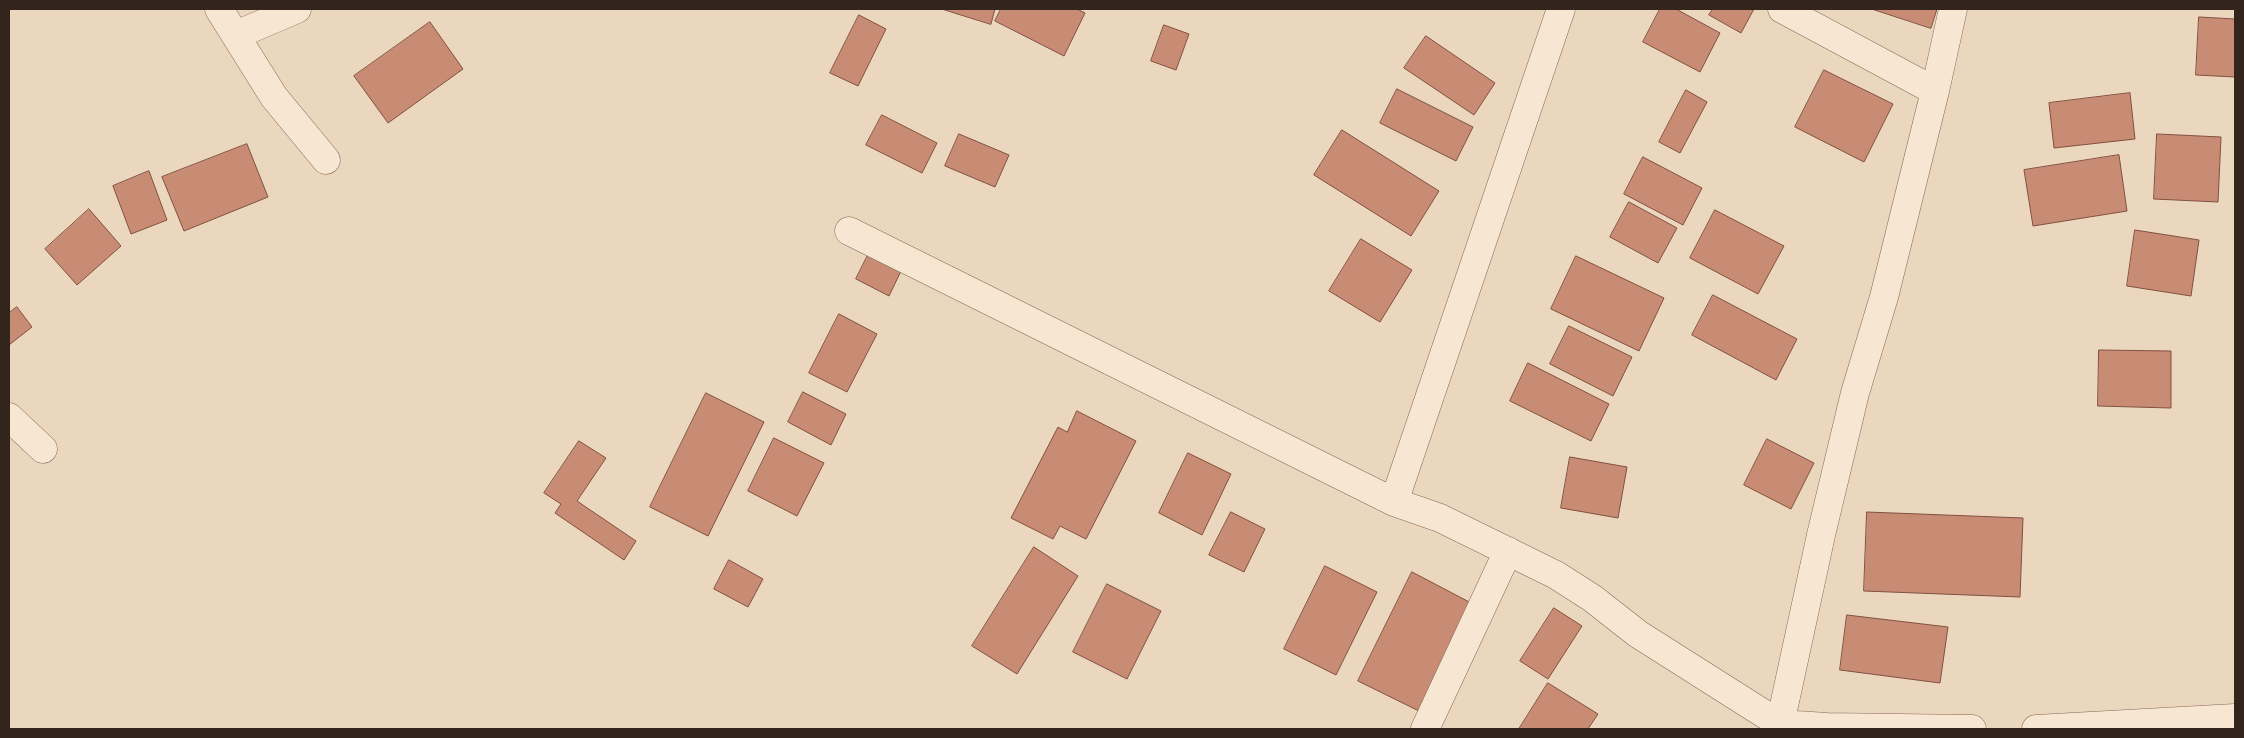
<!DOCTYPE html>
<style>
body{margin:0}
#map{position:relative;width:2244px;height:738px;overflow:hidden;background:#ebd7be;font-family:"Libre Baskerville",serif}
canvas{display:block}
.frame{position:absolute;inset:0;border:10px solid #33241c;pointer-events:none}
</style>
<div id="map">
<canvas width="2244" height="738"></canvas>
<div class="frame"></div>
</div>
<script>
const g = document.querySelector('canvas').getContext('2d');
g.lineJoin = 'round';
function fill(path, color) {
  g.fillStyle = color;
  g.fill(path, 'evenodd');
}
function trace(path, color, width, dash) {
  g.strokeStyle = color;
  g.lineWidth = width;
  g.lineCap = dash ? 'butt' : 'round';
  g.setLineDash(dash || []);
  g.stroke(path);
}
const building = new Path2D(`
 M942,9H995L991,24Z
 M1001,9H1077L1085,13L1064,56L995,21Z
 M1660,9H1676L1720,33L1700,72L1643,42Z
 M1713,9H1754L1741,33L1709,15Z
 M1872,9H1937L1931,28Z
 M859,15L886,29L858,86L830,73Z
 M2199,17L2235,19V77L2196,75Z
 M430,22L463,69L388,123L354,76Z
 M1164,25L1189,34L1176,70L1151,61Z
 M1426,36L1495,83L1474,115L1404,68Z
 M1824,70L1893,104L1864,162L1795,127Z
 M1397,89L1473,127L1456,161L1380,123Z
 M1686,90L1707,102L1680,153L1659,142Z
 M2130,93L2135,139L2054,148L2049,103Z
 M882,115L937,143L922,173L866,145Z
 M1342,130L1439,191L1411,236L1314,175Z
 M959,134L1009,155L995,187L945,166Z
 M2157,134L2221,137L2218,202L2154,199Z
 M247,144L268,197L184,231L162,177Z
 M2119,155L2127,211L2033,226L2024,170Z
 M1643,157L1702,188L1683,225L1624,194Z
 M149,171L167,220L131,234L113,186Z
 M1629,202L1677,228L1658,263L1610,237Z
 M89,209L121,246L77,285L45,249Z
 M1715,210L1784,246L1758,294L1690,258Z
 M2135,230L2199,240L2191,296L2127,286Z
 M1361,239L1412,270L1380,322L1329,291Z
 M869,253L902,269L889,296L856,279Z
 M1576,256L1664,298L1639,351L1551,309Z
 M1713,295L1797,339L1776,380L1692,335Z
 M17,307L32,327L9,345V313Z
 M839,314L877,334L847,392L809,373Z
 M1569,326L1632,357L1613,396L1550,364Z
 M2099,350L2171,351V408L2098,406Z
 M1528,363L1609,404L1591,441L1510,401Z
 M803,392L846,414L831,445L788,422Z
 M706,393L764,422L708,536L650,507Z
 M1077,411L1136,441L1086,539L1060,526L1053,539L1011,518L1058,427L1067,432Z
 M774,438L824,463L797,516L748,491Z
 M1767,439L1814,463L1791,509L1744,485Z
 M579,441L606,458L577,501L636,541L624,560L555,513L561,504L544,493Z
 M1188,453L1231,474L1202,535L1159,513Z
 M1570,457L1627,467L1618,518L1561,508Z
 M1231,512L1265,529L1244,572L1209,555Z
 M1867,512L2023,518L2020,597L1864,591Z
 M1034,547L1078,576L1017,674L972,646Z
 M729,560L763,579L748,607L714,589Z
 M1325,566L1377,592L1336,675L1284,649Z
 M1412,572L1475,605L1421,712L1358,681Z
 M1107,584L1161,611L1127,679L1073,652Z
 M1554,608L1582,626L1548,679L1520,661Z
 M1847,615L1948,627L1940,683L1840,670Z
 M1548,683L1598,714L1588,729H1519Z`);
const minor = new Path2D(`
 M219,9L274,97L326,160
 M1782,9L1935,91
 M236,35L297,9
 M849,231L1394,502L1440,518L1556,575L1592,598L1638,634L1780,724L1827,727L1972,729
 M9,417L43,449
 M1394,502L1561,9
 M1425,729L1508,551
 M1779,729L1821,535L1855,393L1884,297L1935,91L1953,9
 M2036,729L2235,718`);
fill(building, '#c88c75');
trace(building, '#81503f', 1);
trace(minor, '#836958', 29);
trace(minor, '#f7e6d1', 28);
</script>
